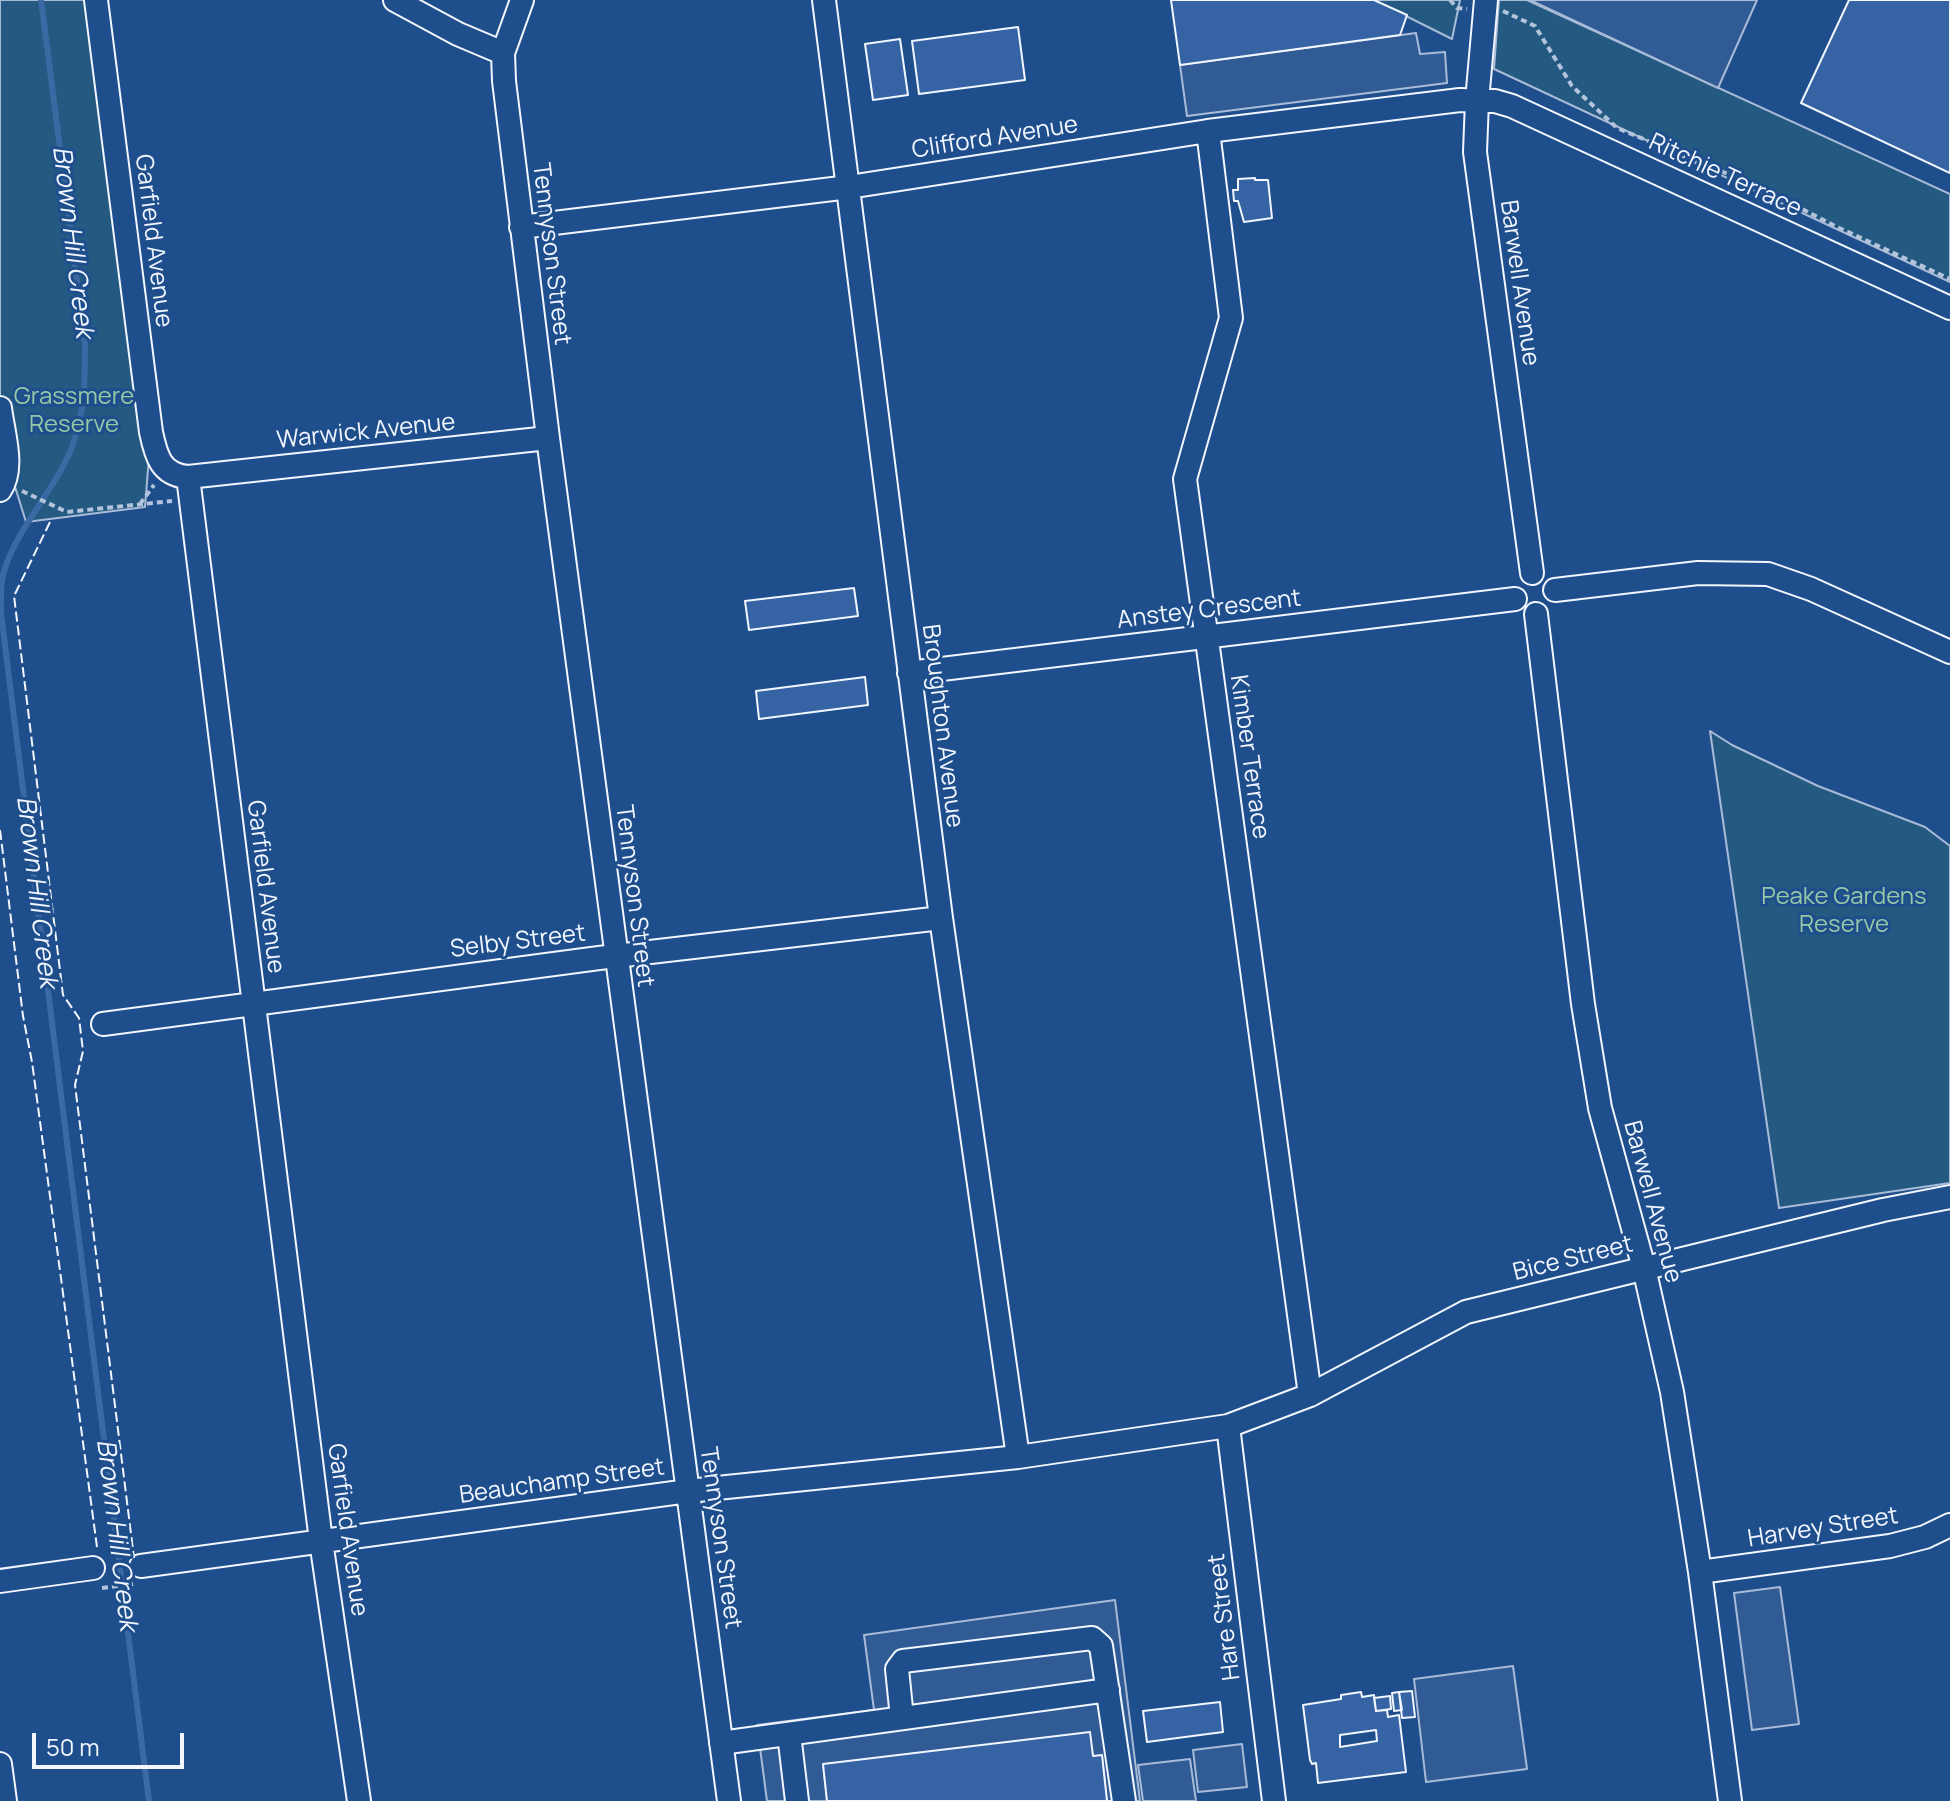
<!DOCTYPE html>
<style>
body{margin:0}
#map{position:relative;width:1950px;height:1801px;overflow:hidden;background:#1f4e8c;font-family:Manrope,sans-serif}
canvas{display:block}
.scale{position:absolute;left:32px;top:1733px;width:152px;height:36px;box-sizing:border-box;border:4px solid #f2f6ff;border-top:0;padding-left:10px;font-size:24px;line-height:28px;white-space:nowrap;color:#f2f6ff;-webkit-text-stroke:6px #1f4e8c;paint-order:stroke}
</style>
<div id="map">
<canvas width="1950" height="1801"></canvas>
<div class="scale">50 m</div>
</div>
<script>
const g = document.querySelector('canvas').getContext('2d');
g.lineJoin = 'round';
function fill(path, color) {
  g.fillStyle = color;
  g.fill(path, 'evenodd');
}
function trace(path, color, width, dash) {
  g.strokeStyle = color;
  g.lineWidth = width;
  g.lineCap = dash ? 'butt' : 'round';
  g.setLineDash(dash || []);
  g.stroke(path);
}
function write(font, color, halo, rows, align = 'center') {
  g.font = font + ' Manrope,sans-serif';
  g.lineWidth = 6;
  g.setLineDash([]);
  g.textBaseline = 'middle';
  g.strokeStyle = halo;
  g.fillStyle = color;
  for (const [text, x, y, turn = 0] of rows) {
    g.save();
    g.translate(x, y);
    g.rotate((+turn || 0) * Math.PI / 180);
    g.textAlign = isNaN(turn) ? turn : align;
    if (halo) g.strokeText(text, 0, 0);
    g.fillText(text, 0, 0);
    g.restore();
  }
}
const green = new Path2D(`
 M0,0H96L151,432L145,507L26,522L7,461L0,406Z
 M1374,0H1460L1452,39Z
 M1499,0H1527L1950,194V282L1494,69Z
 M1710,731L1732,745L1818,786L1925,827L1950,846V1183L1779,1208Z`);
const parking = new Path2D(`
 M1530,0H1757L1718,88Z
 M1416,33L1420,54L1445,52L1447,83L1187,116L1180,65Z
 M1780,1587L1799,1724L1752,1730L1734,1593Z
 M1115,1600L1140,1801H1107L1102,1756L823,1764L827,1801H767L757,1725L874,1710L864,1635Z
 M1513,1666L1527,1769L1426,1782L1414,1679Z
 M1242,1744L1247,1787L1198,1792L1193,1750Z
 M1190,1759L1196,1801H1143L1138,1765Z`);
const stream = new Path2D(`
 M41,0L85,344C85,380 85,413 72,447C55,491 18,526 4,571C0,584 1,599 1,613L149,1801`);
const building = new Path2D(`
 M1171,0H1374L1407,15L1400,35L1180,65Z
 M1849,0H1950V173L1801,103Z
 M1018,27L1025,80L919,94L912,41Z
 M900,39L908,95L873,100L865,44Z
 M1255,178V180H1268L1272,218L1244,222L1238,201H1234L1233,190H1238V179Z
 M854,588L858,616L749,630L745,601Z
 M865,677L868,705L759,719L756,691Z
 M1412,1691L1415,1717L1402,1718L1399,1692Z
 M1361,1692L1362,1697L1374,1695L1376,1711L1387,1710L1388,1717L1399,1715L1406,1772L1318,1783L1316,1763L1312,1764L1310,1760L1303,1705L1341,1699V1695ZM1376,1730L1377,1741L1340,1747V1735Z
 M1399,1692L1402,1710L1394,1711L1392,1693Z
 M1390,1696L1391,1709L1376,1711L1374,1698Z
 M1220,1702L1223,1732L1147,1742L1143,1711Z
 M1090,1732L1093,1756L1102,1755L1107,1801H1116H827L823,1764Z`);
const path = new Path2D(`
 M1450,0L1457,8L1467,9
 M1503,11L1535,26L1572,86L1617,128L1759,187L1837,227L1950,279
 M22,491L67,512L172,501
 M140,504L154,485
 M102,1588L133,1584`);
const minor = new Path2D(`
 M96,0L151,432C156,456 161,475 188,477L548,438
 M395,0L458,34L503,53
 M522,0L503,53L504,81L548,438L729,1801
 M824,0L941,918L1018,1457
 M1486,0L1477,101L1475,152L1532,573
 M1208,131L1231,318L1185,479L1310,1395
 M521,227L849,187L1208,131L1460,100L1495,101L1512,106L1950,308
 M0,408C3,433 15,468 0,490
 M188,477L321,1541L359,1801
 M1555,590L1698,573L1768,574L1811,589L1950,652
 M1536,614L1583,1004L1600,1108L1644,1268L1672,1392L1700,1572L1730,1801
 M909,673L1515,599
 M103,1024L599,958L941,918
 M1228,1426L1274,1801
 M141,1566L688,1491L1018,1457L1228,1426L1310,1395L1466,1312L1883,1210L1950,1197
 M1700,1572L1890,1546L1925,1537L1950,1525
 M0,1581L93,1568
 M902,1718L897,1669L903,1661L1092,1638L1101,1646L1124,1801
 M789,1734L797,1801
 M721,1743L1108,1690
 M0,1764L5,1801`);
const fence = new Path2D(`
 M50,522L14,596L63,995L79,1018L83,1051L75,1085L134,1558
 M0,830L23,1016L32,1062L97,1547`);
const streetNames = [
 ["Clifford Avenue",995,138,-9],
 ["Ritchie Terrace",1725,176,25],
 ["Garfield Avenue",153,241,83],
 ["Tennyson Street",551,254,83],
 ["Barwell Avenue",1519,283,82],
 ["Warwick Avenue",366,432,-6],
 ["Anstey Crescent",1209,610,-7],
 ["Broughton Avenue",942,726,83],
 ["Kimber Terrace",1249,757,82],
 ["Garfield Avenue",265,887,83],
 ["Tennyson Street",634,896,83],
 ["Selby Street",518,942,-7],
 ["Barwell Avenue",1652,1202,75],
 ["Bice Street",1573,1259,-14],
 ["Beauchamp Street",562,1482,-8],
 ["Harvey Street",1823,1528,-9],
 ["Garfield Avenue",347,1530,82],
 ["Tennyson Street",720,1538,82],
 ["Hare Street",1225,1617,-97]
];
const parkNames = [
 ["Grassmere",74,397],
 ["Reserve",74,425],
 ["Peake Gardens",1844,897],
 ["Reserve",1844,925]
];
const waterNames = [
 ["Brown Hill Creek",72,242,83],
 ["Brown Hill Creek",36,892,83],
 ["Brown Hill Creek",116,1535,83]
];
fill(green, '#245a82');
trace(green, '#a8bbd7', 2);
fill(parking, '#305b95');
trace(parking, '#a8bbd7', 2);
trace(stream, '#3b69a3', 6);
fill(building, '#3563a3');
trace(building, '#f2f6ff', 2);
trace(minor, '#f2f6ff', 26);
trace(path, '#b3c4dc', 4, [6, 4]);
trace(minor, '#1f4e8c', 22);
trace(fence, '#f2f6ff', 2, [10, 4]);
write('24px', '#f2f6ff', '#1f4e8c', streetNames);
write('24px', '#97c8a6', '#1f4e8c', parkNames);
write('italic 26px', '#f2f6ff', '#1f4e8c', waterNames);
</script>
